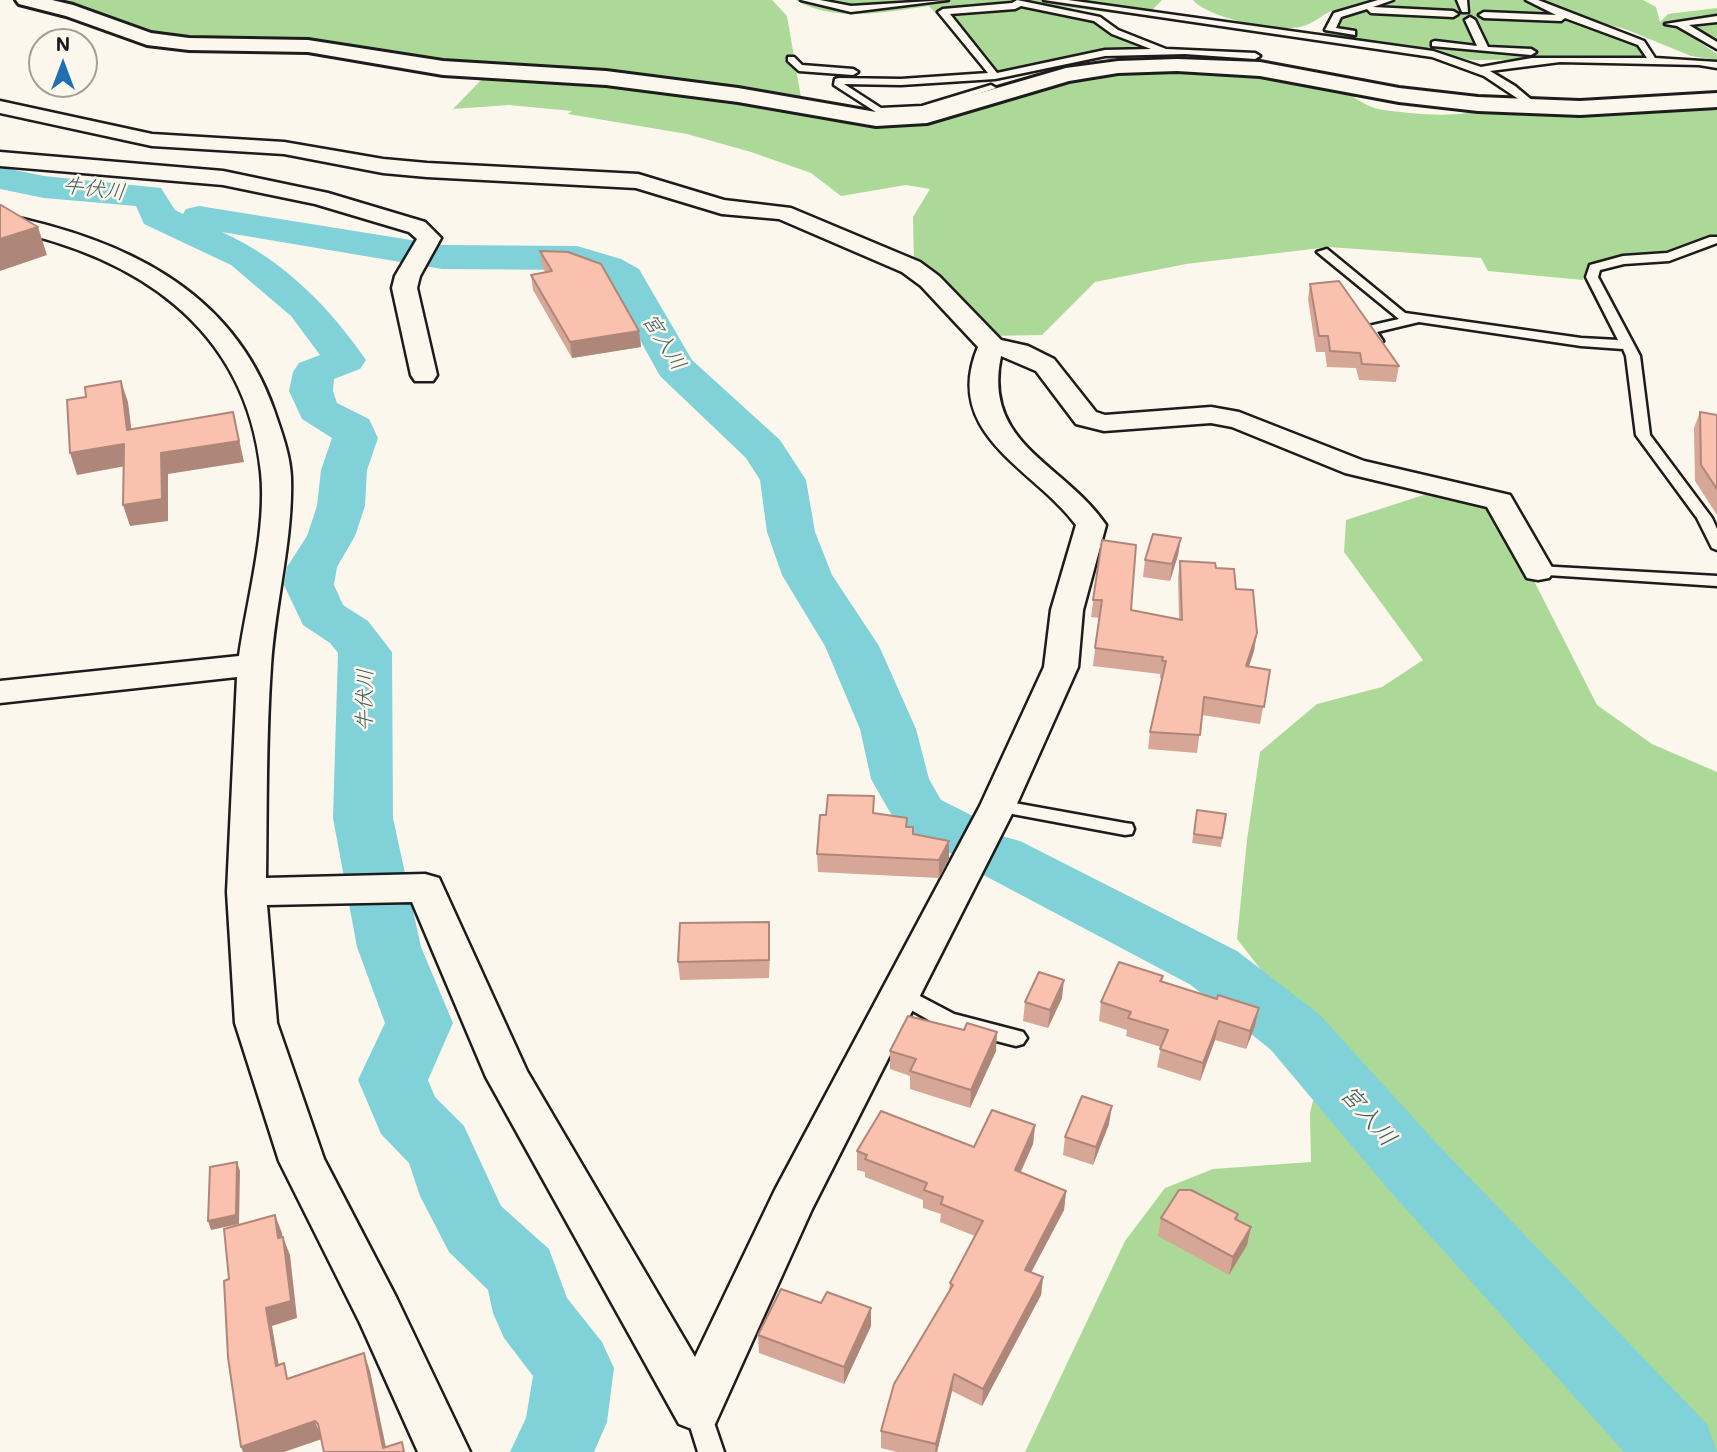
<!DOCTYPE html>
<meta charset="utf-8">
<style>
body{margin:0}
#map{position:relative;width:1717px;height:1452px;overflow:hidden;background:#fbf7ec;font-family:Mali,sans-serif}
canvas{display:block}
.north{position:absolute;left:28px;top:28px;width:70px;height:70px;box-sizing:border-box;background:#fbf7ec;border:2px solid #a29f99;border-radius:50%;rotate:0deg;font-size:19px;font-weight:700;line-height:28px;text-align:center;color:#1c1c1c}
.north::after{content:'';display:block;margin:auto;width:24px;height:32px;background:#1f6fb2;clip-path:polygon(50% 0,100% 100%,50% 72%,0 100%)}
</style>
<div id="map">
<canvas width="1717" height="1452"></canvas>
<div class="north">N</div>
</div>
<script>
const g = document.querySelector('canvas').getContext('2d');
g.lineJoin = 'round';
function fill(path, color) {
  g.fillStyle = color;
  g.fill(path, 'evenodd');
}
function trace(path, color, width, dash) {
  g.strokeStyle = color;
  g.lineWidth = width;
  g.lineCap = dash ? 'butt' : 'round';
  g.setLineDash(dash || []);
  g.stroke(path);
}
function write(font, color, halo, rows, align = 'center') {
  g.font = font + ' Mali,"Klee One",sans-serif';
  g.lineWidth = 5;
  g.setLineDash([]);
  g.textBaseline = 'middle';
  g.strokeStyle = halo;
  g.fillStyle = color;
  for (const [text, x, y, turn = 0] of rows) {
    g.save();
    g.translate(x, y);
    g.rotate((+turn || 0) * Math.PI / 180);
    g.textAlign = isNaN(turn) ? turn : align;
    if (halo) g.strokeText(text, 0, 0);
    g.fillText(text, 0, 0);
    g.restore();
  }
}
const green = new Path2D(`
 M49,0H772L787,16L802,103L154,36Z
 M796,0H1162L1145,17L1042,4L1104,20L1117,31L1136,35L1180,54L1110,56L997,81L929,6C887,12 834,23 796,0Z
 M1193,0H1377L1367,4L1382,0H1535L1566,14L1541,0H1643L1656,7L1660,22L1668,14L1717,8V47L1681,25L1676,26L1717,54V60L1691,56L1625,29L1572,16L1645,43L1653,59L1470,60L1434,51L1324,35L1333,15L1348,9C1324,8 1323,20 1303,26C1281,34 1207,18 1193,0Z
 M1157,69L1259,73L1368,93L1353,97C1360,101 1369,107 1378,109C1404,113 1460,120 1483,108L1717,106V238C1697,240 1684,249 1665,254C1643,259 1587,248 1583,280L1488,271L1481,258L1329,247L1186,264L1095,282L1042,335L988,336L914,266L913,217L930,189L906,185L841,196L811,173L751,152L687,134L568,114L572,111L509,105L453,109L487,74L597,80L857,119L1091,75Z
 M1439,490L1496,506L1597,705L1652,744L1717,772V1452H1025L1125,1241L1165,1188L1213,1169L1311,1162L1310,1113L1325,1052L1237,939L1247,840L1260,752L1317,704L1382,687L1423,660L1344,552L1346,520Z`);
const river = new Path2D(`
 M0,167L44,176L161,188L175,210L183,214L186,209L199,206L442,245L577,246L621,259L639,269L692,360L780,440L806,480L815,532L832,575L879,646L916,729L929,779L941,800L981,820L989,838L998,835L1020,841L1237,951L1319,1014L1440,1147L1707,1424L1717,1452H1624L1388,1189L1271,1050L1191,985L976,871L968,856L969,853L960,856L939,850L899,828L871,779L860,729L825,646L782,575L767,532L760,480L746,458L660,376L609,284L574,270L442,269L222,232C283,260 328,305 366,360L360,369L334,379L333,391L337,403L369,419L378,438L367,470L365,506L355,536L337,567L334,585L343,605L368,621L392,652L393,818L421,947L453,1023L428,1080L435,1097L464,1126L501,1206L549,1249L567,1298L602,1342L614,1368L607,1422L594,1452H510L526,1418L533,1376L504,1338L493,1313L488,1290L449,1252L420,1196L409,1163L381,1134L358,1080L385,1023L357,947L333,818L338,653L330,643L303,625L284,585L287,567L307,536L317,506L321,470L332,438L302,419L289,391L293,372L299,363L320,355L291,316L231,265L144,224L136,206L44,198L0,189Z`);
const service = new Path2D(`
 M801,0H820L851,6L948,0L851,12Z
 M1017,0L1100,17L1118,30L1166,49L1255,53L1260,56L1255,59L1185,54L1105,56L995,79L901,85L844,84L881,108L922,106L991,85L996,88L923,112L879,114L834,85L835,79L839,78L901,79L988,73L938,12L943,9L1012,3ZM1021,6L1094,21L1112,34L1151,49L1105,50L997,73L950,14L1015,9Z
 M1044,0H1068L1433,51L1481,67L1532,58H1647L1638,45L1565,18L1561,21L1484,18L1479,15L1484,12L1556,15L1526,0H1538L1644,41L1655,58L1717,62V68L1699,65L1560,62L1490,71L1515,86L1540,107L1535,110L1484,76L1432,57Z
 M1378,0H1393L1373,7L1453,11L1458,14L1453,17L1371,13L1367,9L1341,17L1336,28L1355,31V35L1325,30L1334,13Z
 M1457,0H1467L1468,12H1462Z
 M1717,16V22L1689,25L1717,42V49L1677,26L1665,24Z
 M1470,17L1475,20L1488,47L1531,49L1536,52L1531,55L1432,46V42L1435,41L1477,46L1465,20Z
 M788,57H794L802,65L853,69L858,72L853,75L799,71L788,61Z
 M1710,237H1717V243L1669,261L1624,264L1600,270L1598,277L1640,356L1650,435L1712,518L1717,529V550L1712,548L1697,518L1636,435L1626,356L1623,349L1581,346L1419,322L1377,332L1383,341L1376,345L1371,344L1363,330L1364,327L1399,319L1317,252L1327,249L1405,313L1581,338L1618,340L1586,277L1590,265L1623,256L1667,253Z
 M1538,566L1717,576V586L1532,574L1530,571L1532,568Z
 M998,800L1125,823L1132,824L1134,829L1132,834L1125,835L991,810L989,806Z
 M899,985L954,1014L1023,1032L1027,1038L1023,1044L1016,1046L941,1027L892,999L889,993L892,987Z
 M697,1395L706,1399L724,1452H698L684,1407L688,1399Z`);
const minor = new Path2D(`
 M0,101L152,134L284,142L383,159L427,163L638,174L724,200L791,208L920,262L939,276L1001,340L1028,346L1054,359L1096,412L1105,415L1211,407L1239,412L1364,461L1510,495L1554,571L1549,578L1538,580L1527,578L1487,507L1345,473L1232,427L1211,423L1104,431L1076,424L1036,371L1001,356C982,445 1064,463 1106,525L1083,610L1078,667L1016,806L812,1209L715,1424L697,1431L679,1424L486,1077L412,902L267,905L277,1023L324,1159L396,1297L470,1452H418L360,1323L279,1161L235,1023L227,892L237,677L0,703V681L239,656C247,600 267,529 261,472C246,325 134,255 0,228V214C119,238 231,287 274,410C281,431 290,454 291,477C293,540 275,603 271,666C266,736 267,807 266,878L425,874L439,878L527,1071L695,1357L775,1190L980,806L1044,667L1051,610L1076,525C1035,469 941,435 978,347L921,286L902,272L779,219L722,214L636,188L427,177L383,173L284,154L152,146L0,113Z
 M0,152L223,171L328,193L425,222L441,238L420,276L417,288L437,375L433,381H415L411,375L392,288L395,276L417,239L409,232L315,204L223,185L0,166Z`);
const tertiary = new Path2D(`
 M16,0H52L73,5L151,33L189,38L308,40L443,61L606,71L738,88L876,112L925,109L1066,68L1118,61L1177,59L1260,62L1399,88L1478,97L1580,101L1717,93V107L1580,115L1478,111L1399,102L1260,76L1177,71L1118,73L1069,81L927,123L876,126L738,102L606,85L443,75L308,52L189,50L147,45L66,16L19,4Z`);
const wall = new Path2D(`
 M540,251L639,331L641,347L572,358L533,290L531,275L545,272L542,266Z
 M1310,284L1399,366L1396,382L1359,380L1356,368L1327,367L1325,352H1316L1308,299Z
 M1700,412L1717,415V515L1695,481L1694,428Z
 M1181,538L1178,555L1170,581L1143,577L1145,560Z
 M1102,540L1131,610L1179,620L1178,578L1180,561L1216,568L1236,589L1257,633L1254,651L1249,666L1270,670L1260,724L1202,715L1197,753L1148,749L1150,732L1162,679L1160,678V674L1093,666L1099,618L1091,617Z
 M1197,810L1226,814L1221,847L1192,843Z
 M874,813L906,827L913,834L949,859L939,878L818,872L817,854Z
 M769,922V978L680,980L678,962Z
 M1163,976L1162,982L1255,1026L1246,1049L1215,1040L1200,1081L1157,1067L1161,1047L1126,1036L1127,1030L1099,1021L1101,1002Z
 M1062,998L1048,1028L1023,1021L1025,1002Z
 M890,1051H996L970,1108L910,1089V1076L890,1069Z
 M1109,1124L1093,1165L1063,1155L1065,1137Z
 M1035,1125L1033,1144L1021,1172L1066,1191L1064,1210L1031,1272L1043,1277L1041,1295L982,1406L952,1391L937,1452H897L881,1448V1431L949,1291L950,1283L975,1236L940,1222L941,1214L923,1208V1200L865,1177V1172L857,1170V1151L974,1147Z
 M1238,1214L1237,1220L1251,1227L1247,1245L1229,1275L1158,1236L1161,1218Z
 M871,1326L844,1384L759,1353L758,1335Z`);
const shadedWall = new Path2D(`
 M38,227L47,255L0,271V239Z
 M639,331L641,347L572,358L570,342Z
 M121,381L128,402L134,451L127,430Z
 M233,412L244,462L168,474V521L130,526L123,505L161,453Z
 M124,444L131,465L77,475L70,453Z
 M1181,538L1178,555L1170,581L1172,564Z
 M1257,633L1254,651L1243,684L1246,666Z
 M949,841V859L939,878V860Z
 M769,922L770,940L769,978Z
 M1064,980L1062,998L1048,1028L1050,1010Z
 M1259,1008L1255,1026L1246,1049L1250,1031Z
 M1219,1021L1215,1040L1200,1081L1203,1063Z
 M997,1032L996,1051L970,1108L971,1090Z
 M1112,1106L1109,1124L1093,1165L1096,1147Z
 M1035,1125L1033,1144L1013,1188L1015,1170Z
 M237,1162L240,1171L239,1224L211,1230L208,1221Z
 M1066,1191L1064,1210L1023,1288L1025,1270Z
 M275,1215L282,1233L285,1256L278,1238Z
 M1251,1227L1247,1245L1229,1275L1233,1257Z
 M283,1237L290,1255L297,1318L272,1326L282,1384L276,1366L266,1308Z
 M1043,1277L1041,1295L982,1406L983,1389Z
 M871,1308V1326L844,1384V1367Z
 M364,1353L370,1371L387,1452L383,1448Z
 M954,1374L952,1391L937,1452H935L936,1444Z
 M315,1421L322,1439L284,1452H243L241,1447Z`);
const building = new Path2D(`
 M0,205H1L38,227L0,239Z
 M540,251L568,252L601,264L639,331L570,342L531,275L552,271Z
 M1339,281L1399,366L1362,364L1360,353L1330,351L1328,336H1319L1310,284Z
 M121,381L127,430L233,412L239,441L161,453L162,499L123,505L124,444L70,453L67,400L86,397L85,387Z
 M1700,412L1717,415V489L1701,465Z
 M1153,534L1181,538L1172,564L1145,560Z
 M1102,540L1136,545L1131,610L1182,620L1180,561L1215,563L1216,568L1234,569L1236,589L1253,590L1257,633L1246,666L1270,670L1264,707L1204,697L1200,735L1150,732L1166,661H1162L1163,657L1095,648L1102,600H1093Z
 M828,795L874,796L873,813L907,818L906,827H913V834L949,841L939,860L817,854L820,815H826Z
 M1197,810L1226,814L1222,838L1194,834Z
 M769,922V960L678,962L680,923Z
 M1119,962L1163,976L1160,981L1217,999L1218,995L1259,1008L1250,1031L1219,1021L1203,1063L1160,1049L1168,1030L1128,1018L1131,1012L1101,1002Z
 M1039,972L1064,980L1050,1010L1025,1002Z
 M908,1016L964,1030L967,1023L997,1032L971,1090L910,1071L916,1059L890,1051Z
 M1082,1096L1112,1106L1096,1147L1065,1137Z
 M992,1110L1035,1125L1015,1170L1066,1191L1025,1270L1043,1277L983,1389L954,1374L936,1444L881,1431L894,1384L953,1285L950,1283L983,1221L941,1204L943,1197L924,1190L927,1183L865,1159L867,1155L857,1151L881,1111L974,1147Z
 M237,1162L236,1215L208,1221L210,1167Z
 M1179,1190H1191L1238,1214L1235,1219L1251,1227L1233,1257L1161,1218Z
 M275,1215L278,1238L283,1237L291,1301L266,1308L276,1366L284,1363L287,1379L364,1353L383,1448L402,1442L404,1452H324L318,1424L315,1421L241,1447L228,1357L224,1281L229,1279L224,1229Z
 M781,1289L821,1303L827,1292L871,1308L844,1367L758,1335Z`);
const waterNames = [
 ["牛伏川",94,189,7],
 ["宮入川",664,342,58],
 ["牛伏川",365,700,-89]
];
const nearWaternames = [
 ["宮入川",1368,1116,49]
];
fill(green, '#add998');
fill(river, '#81d2d8');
trace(service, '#1c1c1c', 5);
trace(minor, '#1c1c1c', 5);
trace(tertiary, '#1c1c1c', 6);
fill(service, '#fbf7ec');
fill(minor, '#fbf7ec');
fill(tertiary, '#fbf7ec');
fill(wall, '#d6a696');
fill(shadedWall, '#ae877a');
fill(building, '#f9c1ae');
trace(building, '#ae877a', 2);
write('italic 21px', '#3f5c5e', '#fbf7ec', waterNames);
write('italic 24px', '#3f5c5e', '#fbf7ec', nearWaternames);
</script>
